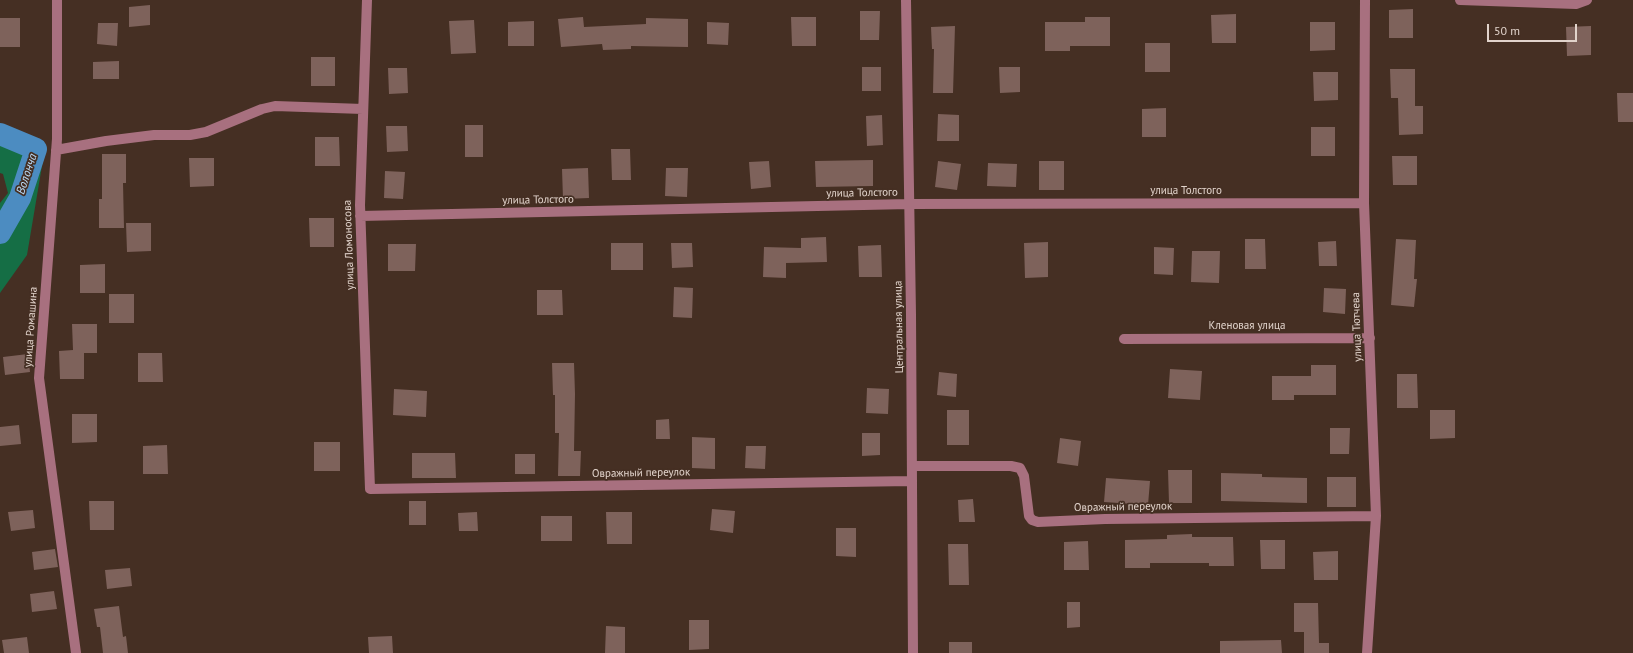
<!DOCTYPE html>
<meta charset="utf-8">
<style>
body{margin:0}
#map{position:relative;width:1633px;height:653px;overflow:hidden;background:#452f23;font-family:"PT Sans",sans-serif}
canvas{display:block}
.scale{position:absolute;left:1487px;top:24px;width:90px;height:18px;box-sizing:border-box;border:2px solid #e1d3cb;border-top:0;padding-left:5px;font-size:12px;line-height:14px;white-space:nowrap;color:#e1d3cb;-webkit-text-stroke:3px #452f23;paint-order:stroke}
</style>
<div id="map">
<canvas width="1633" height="653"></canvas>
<div class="scale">50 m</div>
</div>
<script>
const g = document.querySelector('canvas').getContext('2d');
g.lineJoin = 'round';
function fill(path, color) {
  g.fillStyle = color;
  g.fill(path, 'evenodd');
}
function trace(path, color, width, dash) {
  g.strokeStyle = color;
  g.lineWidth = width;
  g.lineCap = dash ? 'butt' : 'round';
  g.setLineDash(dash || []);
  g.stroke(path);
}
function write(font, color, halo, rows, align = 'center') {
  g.font = font + ' "PT Sans",sans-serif';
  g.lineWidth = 3.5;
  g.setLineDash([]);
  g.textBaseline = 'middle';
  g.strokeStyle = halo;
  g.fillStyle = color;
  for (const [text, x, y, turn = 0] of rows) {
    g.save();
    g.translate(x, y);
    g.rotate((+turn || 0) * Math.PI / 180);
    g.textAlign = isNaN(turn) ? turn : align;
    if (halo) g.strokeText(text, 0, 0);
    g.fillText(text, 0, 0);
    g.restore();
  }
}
const forest = new Path2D(`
 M0,126L45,148L27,255L0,293V203L8,193L3,174L0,173Z`);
const river = new Path2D(`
 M0,134L36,149L20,198L0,233`);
const building = new Path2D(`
 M150,5V25L129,27V7Z
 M1413,9V38H1389V10Z
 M860,11H880L879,40H860Z
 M1236,14V43H1212L1211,15Z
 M583,17L584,27L646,24V18L688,19V47L631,46V49L603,50L602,44L561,47L558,19Z
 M791,17H816V46H792Z
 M1085,17H1110V46H1070V51H1045V22H1085Z
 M0,18H20V47H0Z
 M474,20L476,53L451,54L449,21Z
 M534,21V46H508V22Z
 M707,22L729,23L728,45L707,44Z
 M1310,22H1335V50L1310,51Z
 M98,23H118L117,46L97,44Z
 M955,26L953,93H933L934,49H932L931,27Z
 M1591,26V55L1567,56L1566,27Z
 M1145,43H1170V72H1145Z
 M311,57H335V86H311Z
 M119,61V79H93V62Z
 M862,67H881V91H862Z
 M999,67H1020V92L1000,93Z
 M388,68H407L408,93L389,94Z
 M1390,69H1415V106H1423V134L1399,135L1398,98H1391Z
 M1313,72H1338V100L1314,101Z
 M1617,93H1633V122H1618Z
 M1166,108V137H1142V109Z
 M938,114L959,115V141H937Z
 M882,115L883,145L867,146L866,116Z
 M465,125H483V157H465Z
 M386,126H407L408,151L387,152Z
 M1311,127H1335V156H1311Z
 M315,137H339L340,166H315Z
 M611,149H630L631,180H612Z
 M102,154H126V183H123L124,228H99V199H102Z
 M1392,156H1417V185H1393Z
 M189,158H214V186L190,187Z
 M873,160V186L816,187L815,161Z
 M769,161L771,187L751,189L749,162Z
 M938,161L961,164L957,190L935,187Z
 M1039,161H1064V190H1039Z
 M988,163L1017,164L1016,187L987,186Z
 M588,168L589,198L563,199L562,169Z
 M666,168H688L687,197L665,196Z
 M385,171L405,172L403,199L384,198Z
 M309,218H334V247H310Z
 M126,223H151V251L127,252Z
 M826,237L827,262L786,263V278L763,277L764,247L801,248V238Z
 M1245,239H1265L1266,269H1245Z
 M1396,239L1416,240L1414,279H1417L1414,307L1391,305Z
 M1336,241L1337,266H1319L1318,242Z
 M1048,242V277L1025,278L1024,243Z
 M611,243H643V270H611Z
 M671,243H692L693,267L672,268Z
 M388,244H416L415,271H388Z
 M881,245L882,277H859L858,246Z
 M1154,247L1174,248L1173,275L1154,274Z
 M1192,251H1220L1219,283L1191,282Z
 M105,264V293H80V265Z
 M674,287L693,288L692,318L673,317Z
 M1324,288L1346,289L1345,314L1323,312Z
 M537,290H562L563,315H537Z
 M109,294H134V323H109Z
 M72,324H97V353H84V379H60L59,351L73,350Z
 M138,353H162L163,382H138Z
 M28,354L30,372L5,375L3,357Z
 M552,363H574L575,394L574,451H581L580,476H558L559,433H555V395H553Z
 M1311,365H1336V395H1294V400H1272V376H1311Z
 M1170,369L1202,371L1200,400L1168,398Z
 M939,372L957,374L956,397L937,395Z
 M1397,374H1417L1418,408H1397Z
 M867,388L889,389L888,414L866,413Z
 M394,389L427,391L426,417L393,415Z
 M947,410H969V445H947Z
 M1430,410H1455V438L1430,439Z
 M72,414H97V442L72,443Z
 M669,419L670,439H656V420Z
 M19,425L21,444L0,446V427Z
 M1330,428H1350L1349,454H1330Z
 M862,433H880V455L862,456Z
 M692,437L715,438V469L692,468Z
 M1060,438L1081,441L1078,466L1057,463Z
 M314,442H340V471H314Z
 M167,445L168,474H143V446Z
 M746,446H766L765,469L745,468Z
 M412,453H455L456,478H412Z
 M515,454H535V474H515Z
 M1168,470H1192V503H1169Z
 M1221,473L1262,474V477L1307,478V503L1221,501Z
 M1327,477H1356V507H1327Z
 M1106,478L1150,481L1148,505L1104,502Z
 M973,499L975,522H959L958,500Z
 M89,501H114V530H90Z
 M409,501H426V525H409Z
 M712,509L735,511L733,533L710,530Z
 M33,510L35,528L11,531L8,512Z
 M477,512L478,531H459L458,513Z
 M606,512H632V544H607Z
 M541,516H572V541H541Z
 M836,528H856V557L836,556Z
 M1192,534V537H1233L1234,566H1209V563H1150V568H1125V540L1167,539V535Z
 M1260,540H1285V569H1261Z
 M1088,541L1089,570H1064V542Z
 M948,544H968L969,585H949Z
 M55,549L58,567L34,570L32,552Z
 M1338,551V580H1314L1313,552Z
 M130,568L132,586L107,589L105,570Z
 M54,591L57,609L32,612L30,594Z
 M1067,602H1080V627L1067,628Z
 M1294,603H1318L1319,643H1329V653H1304V632H1294Z
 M119,606L123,637L126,636L128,653H103L100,627H97L94,609Z
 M689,620H709V649L689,650Z
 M606,626L625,627V653H605Z
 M392,636L393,653H369L368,637Z
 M27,637L29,653H4L2,640Z
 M1281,640L1282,653H1220V641Z
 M949,642H972V653H949Z`);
const minor = new Path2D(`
 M57,0V139L39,378L76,653
 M367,0L360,205L370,489L912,481
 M906,0L911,314L913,653
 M1365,0L1364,203L1376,516L1367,653
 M1460,0L1576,4L1587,0
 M56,150L106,141L154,135H190L206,132L262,109L275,106L363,109
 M360,216L909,204L1364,203
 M1124,339L1370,338
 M912,466H1011L1020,468L1024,476L1029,516L1032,520L1038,522L1105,519L1376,516`);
const streetNames = [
 ["улица Толстого",1186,191],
 ["улица Толстого",862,193,-1],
 ["улица Толстого",538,200,-1],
 ["улица Ломоносова",349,245,-92],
 ["Кленовая улица",1247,326],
 ["улица Ромашина",31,327,-86],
 ["Центральная улица",899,327,-91],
 ["улица Тютчева",1357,327,-92],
 ["Овражный переулок",641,473,-1],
 ["Овражный переулок",1123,507,-1]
];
const waterNames = [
 ["Волонча",27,174,-72]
];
fill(forest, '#156e45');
trace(river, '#4c8cc1', 22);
fill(building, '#7e625b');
trace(minor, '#a8707f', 10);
write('11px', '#e1d3cb', '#452f23', streetNames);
write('italic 12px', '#bddefb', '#452f23', waterNames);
</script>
